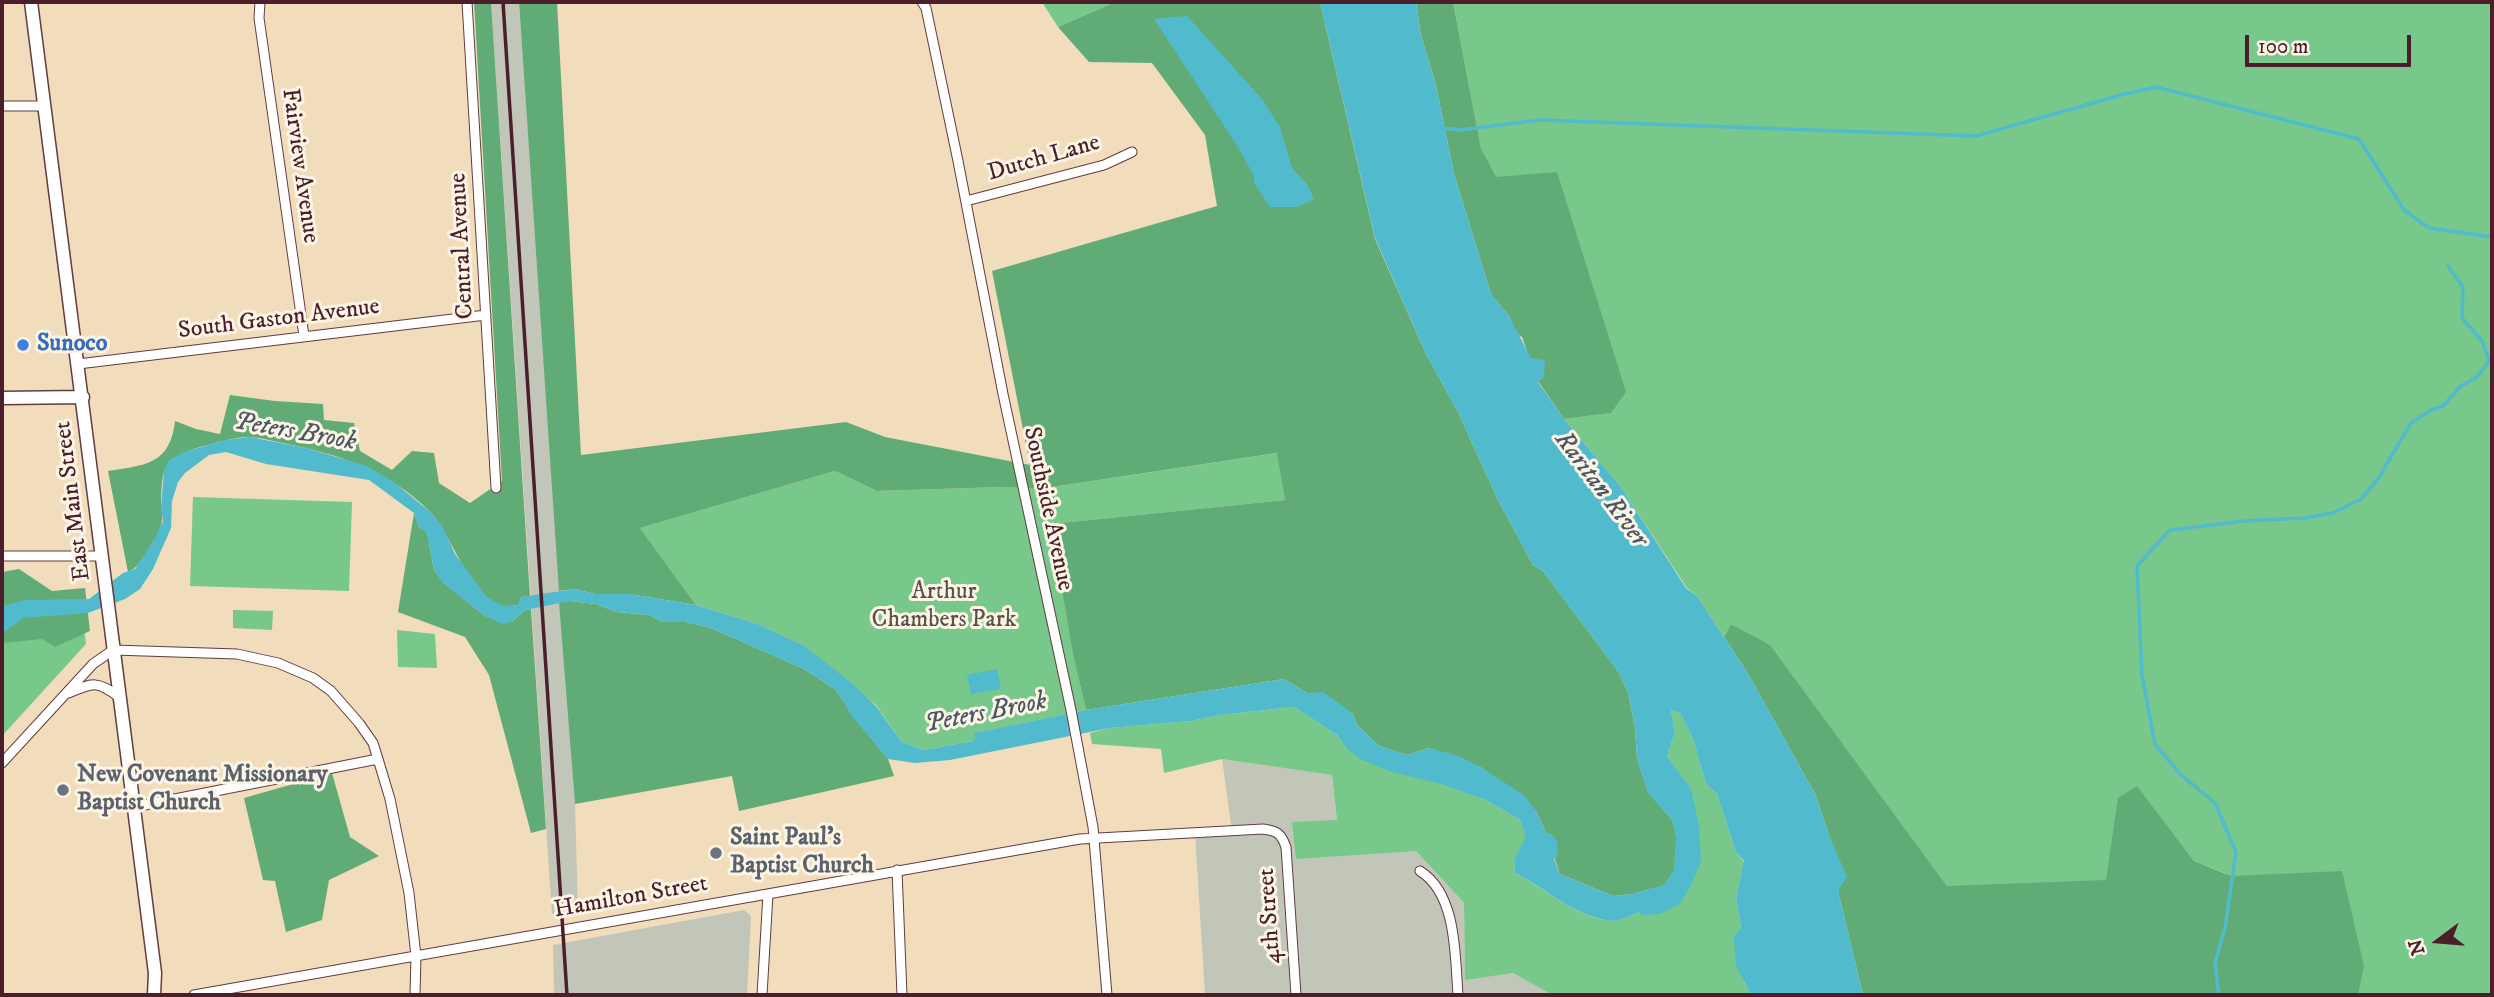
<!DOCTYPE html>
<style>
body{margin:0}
#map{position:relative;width:2494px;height:997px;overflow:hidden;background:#f1dcbb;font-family:"IM FELL DW Pica",serif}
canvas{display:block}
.frame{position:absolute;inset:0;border:4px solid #4a1f2b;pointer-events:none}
.north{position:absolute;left:2403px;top:906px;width:70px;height:70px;-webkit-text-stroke:5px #fcf5e5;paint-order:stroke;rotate:254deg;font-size:19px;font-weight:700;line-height:28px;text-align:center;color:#4a1f2b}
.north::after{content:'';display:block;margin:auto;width:24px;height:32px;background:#4a1f2b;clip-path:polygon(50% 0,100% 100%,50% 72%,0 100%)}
.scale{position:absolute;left:2245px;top:35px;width:166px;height:32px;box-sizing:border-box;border:4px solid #4a1f2b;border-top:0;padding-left:9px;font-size:21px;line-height:24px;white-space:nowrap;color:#4a1f2b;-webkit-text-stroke:5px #fcf5e5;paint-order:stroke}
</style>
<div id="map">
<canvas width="2494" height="997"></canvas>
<div class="frame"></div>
<div class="north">N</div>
<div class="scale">100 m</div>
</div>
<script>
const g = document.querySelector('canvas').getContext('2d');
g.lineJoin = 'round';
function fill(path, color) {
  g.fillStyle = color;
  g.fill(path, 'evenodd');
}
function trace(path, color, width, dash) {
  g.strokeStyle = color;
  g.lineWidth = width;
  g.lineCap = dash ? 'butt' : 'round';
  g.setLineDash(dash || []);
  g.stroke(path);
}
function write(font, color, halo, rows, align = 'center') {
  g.font = font + ' "IM FELL DW Pica",serif';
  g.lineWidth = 6;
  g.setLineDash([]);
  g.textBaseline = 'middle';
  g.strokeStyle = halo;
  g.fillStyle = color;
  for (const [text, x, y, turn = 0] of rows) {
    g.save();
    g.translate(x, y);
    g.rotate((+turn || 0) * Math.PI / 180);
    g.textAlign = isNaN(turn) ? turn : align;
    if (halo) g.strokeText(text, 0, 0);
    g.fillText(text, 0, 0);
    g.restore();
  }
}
const industrial = new Path2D(`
 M491,2H519L575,804L578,910L552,914Z
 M1222,759L1332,775L1337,820L1416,851L1464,903L1465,979L1514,973L1553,995H1205L1195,834L1232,832Z
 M744,910L751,916L747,995H554L553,945Z`);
const green = new Path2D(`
 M1042,2H1115L1058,27Z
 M1453,2H2492V995H1863L1947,886L1770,646L1731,624L1724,637L1697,596L1687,588L1621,487L1564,419L1610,413L1481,148ZM2137,787L2194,861L2227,874L2107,880Z
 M1278,453L1285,500L1052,524L1073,655L1086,710L976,733L974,741L923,750L901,741L876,705L803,645L758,624L696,605L640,528L835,471L877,491L1002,487L1039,489Z
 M193,497L352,502L349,591L190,586Z
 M233,610L273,611L272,630L233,628Z
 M82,614L86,644L2,736V634Z
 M397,630L435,634L437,668L398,667Z
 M1294,707L1337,735L1346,748L1486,800L1520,820L1527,837L1514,859L1515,873C1546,889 1578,919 1613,921C1621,921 1632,915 1639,912L1691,790L1667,756L1675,733L1671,710L1680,713L1693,739L1706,784L1717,794L1736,852L1744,862L1736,898L1741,928L1744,982L1751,995H1553L1513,973L1465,980L1464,903L1416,851L1296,859L1292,822L1337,820L1332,775L1222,759L1164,773L1161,749L1092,744L1090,733L1110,728L1191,721L1220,715Z`);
const forest = new Path2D(`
 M474,2H491L530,596L521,597L519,605C514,605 507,607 503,606C470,599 452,534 430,512C390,471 338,454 283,443C272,441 259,437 247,437C231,438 216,443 200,447C163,459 162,466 161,504C161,509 163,515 162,520C161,531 152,544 146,553C141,561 137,568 128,572L108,471C145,465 170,465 175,421L196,429L220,434L230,395L275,401L323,404L324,420L354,423L360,451L392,470L412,451L434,453L439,483L470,503L502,481Z
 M519,2H557L581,455L846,422L885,437L1030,465L992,271L1217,206L1205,135L1152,63L1089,62L1058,27L1115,2H1320L1375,239L1426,354L1458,412L1498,500L1533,565L1543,571L1618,671L1628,692L1635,728L1637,758L1648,792L1673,821L1676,838L1674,870L1664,885L1633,894L1613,896L1560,874L1546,833L1536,811L1482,768L1429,748L1407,755L1379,746L1358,726L1352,713L1307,693L1284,679L1086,710L1073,655L1051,524L1285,500L1277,453L1039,489L1002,487L877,491L835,471L640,528L696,605L629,594H595L575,589L559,591Z
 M1416,2H1453L1481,148L1496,177L1557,172L1626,392L1611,413L1564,419L1538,381L1522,337L1518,335L1509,316L1491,294L1454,174L1435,81L1421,36Z
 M414,513L419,527L427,532L434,570L444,583L485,616L512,622L525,610L531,609L546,829L531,833L489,675L465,637L398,612Z
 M19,569L52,591L85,588L90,631L55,647L42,639L2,643V572Z
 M570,601L596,604L617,612L649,615L662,622H686L711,628L804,669L836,690L852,715L888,759L894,776L739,811L732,776L575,804L559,602Z
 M1731,624L1770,645L1947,886L2106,880L2118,798L2137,786L2194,861L2231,876L2342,871L2364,966L2358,995H1863L1838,891L1829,835L1815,794L1747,672L1724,637Z
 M332,773L350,837L379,856L329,880L322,920L286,932L275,881L263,880L244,798Z`);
const water = new Path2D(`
 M1320,2H1416L1421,36L1435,81L1454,174L1491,294L1509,316L1531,358L1545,360L1544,377L1538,382L1564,419L1621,487L1686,588L1697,596L1747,672L1815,794L1829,835L1847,877L1838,891L1863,995H1751L1736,966L1734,937L1741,928L1736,898L1744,861L1736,852L1717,794L1706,784L1693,739L1680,713L1671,710L1675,733L1667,756L1691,789L1699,826L1701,862L1690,887L1680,904L1660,914L1642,915L1639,912C1632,915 1621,921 1613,921C1576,918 1547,889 1515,873L1514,859L1526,837L1520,820L1486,800L1441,784L1392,772L1362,760L1346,748L1337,735L1294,707L1220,715L1191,721L1110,728L950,760L915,763L888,759L851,715L836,690L804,669L711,628L686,622H662L649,615L617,612L596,604L570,601L525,610L512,622L503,624L485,616L443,583L434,570L427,533L419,527L414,513L369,480L266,464L226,452L209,455L185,473L178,482L172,501L171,528L153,569L140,589L125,599L88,613L23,618L2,634V606L26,600L89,599L123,573L135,569L154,540L163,521L161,507L164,471L169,460L184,452L226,440L250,437L306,448L367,466L395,483L429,511L443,527L455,554L487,597L503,606L519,605L521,597L575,589L595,594H629L696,605L758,624L803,645L854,685L876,706L901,741L923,750L974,741L975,733L1086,710L1284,679L1307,693L1323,692L1352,713L1358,726L1379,746L1407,755L1429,748L1459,756L1482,768L1525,796L1536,811L1546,833H1550L1557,841L1558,856L1554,859L1560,874L1613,896L1633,894L1664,885L1674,870L1676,837L1673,821L1648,793L1637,758L1635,728L1628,692L1618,671L1543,571L1533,565L1498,500L1458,412L1426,354L1375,238Z
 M1187,16L1262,99L1280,127L1292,168L1307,184L1314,199L1297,207H1270L1254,183V176L1236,144L1154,19Z
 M997,669L1001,689L971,694L967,675Z`);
const stream = new Path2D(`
 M1441,128L1461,130L1539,120L1976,136L2121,95L2156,87L2359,139L2404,210L2429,228L2492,237
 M2219,995L2215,963L2225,928L2236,852L2215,803L2180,774L2155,744L2142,675L2137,566L2170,530L2244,521L2304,518L2333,513L2361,499L2378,479L2411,423L2431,410L2443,406L2461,386L2477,377L2489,361L2482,341L2462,318L2463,287L2448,266`);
const street = new Path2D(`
 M260,2L259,18L304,336
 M467,2L496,488
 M922,2L926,8L958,161L1003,394L1071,710L1093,827L1107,995
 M2,106H43
 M966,201L1104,165L1132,152
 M78,364L486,315
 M2,556H102
 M69,693C94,682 97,681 119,697
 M2,763L93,664L113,650L237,654L278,663L313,678L331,691L359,723L373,743L378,759L390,799L409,893L416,956L415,995
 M134,807L378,759
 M897,870L902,995
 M1420,871C1457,894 1455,956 1458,995
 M194,995L1080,839L1263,829C1277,831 1281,833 1286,847L1296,995
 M762,995L768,894`);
const secondary = new Path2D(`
 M31,2L155,973L154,995
 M2,398L83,397`);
const rail = new Path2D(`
 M503,2L567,995`);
const markers = [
 [23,345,7,"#3f7fe0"],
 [63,790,7,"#6b7280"],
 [716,853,7,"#6b7280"]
];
const streetNames = [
 ["Dutch Lane",1044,159,-16],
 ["Fairview Avenue",299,166,82],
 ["Central Avenue",463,246,-93],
 ["South Gaston Avenue",279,320,-7],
 ["East Main Street",74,501,-97],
 ["Southside Avenue",1047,509,78],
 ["Hamilton Street",631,898,-10],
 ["4th Street",1271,916,-94]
];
const shopNames = [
 ["Sunoco",37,345]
];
const parkNames = [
 ["Arthur",944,593],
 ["Chambers Park",944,621]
];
const worshipNames = [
 ["New Covenant Missionary",77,776],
 ["Baptist Church",77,804],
 ["Saint Paul's",730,839],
 ["Baptist Church",730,867]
];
const waterNames = [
 ["Peters Brook",295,433,10],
 ["Raritan River",1600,490,53],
 ["Peters Brook",986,714,-11]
];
fill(industrial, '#c2c6b9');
fill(green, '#77c88a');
fill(forest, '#61ac76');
fill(water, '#51bbcd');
trace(stream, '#51bbcd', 3.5);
trace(street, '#633b41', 11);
trace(secondary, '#633b41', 15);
trace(street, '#fff', 9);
trace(secondary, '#fff', 12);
trace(rail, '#4a1f2b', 3.5);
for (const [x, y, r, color] of markers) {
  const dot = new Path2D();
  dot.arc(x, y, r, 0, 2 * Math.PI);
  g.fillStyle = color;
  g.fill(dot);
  trace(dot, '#fcf5e5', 2.5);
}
write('24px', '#4a1f2b', '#fcf5e5', streetNames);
write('bold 24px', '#366cbe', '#fcf5e5', shopNames, 'left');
write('24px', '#585248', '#fcf5e5', parkNames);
write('bold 24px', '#5b616d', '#fcf5e5', worshipNames, 'left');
write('italic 26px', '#4c5664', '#fcf5e5', waterNames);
</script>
